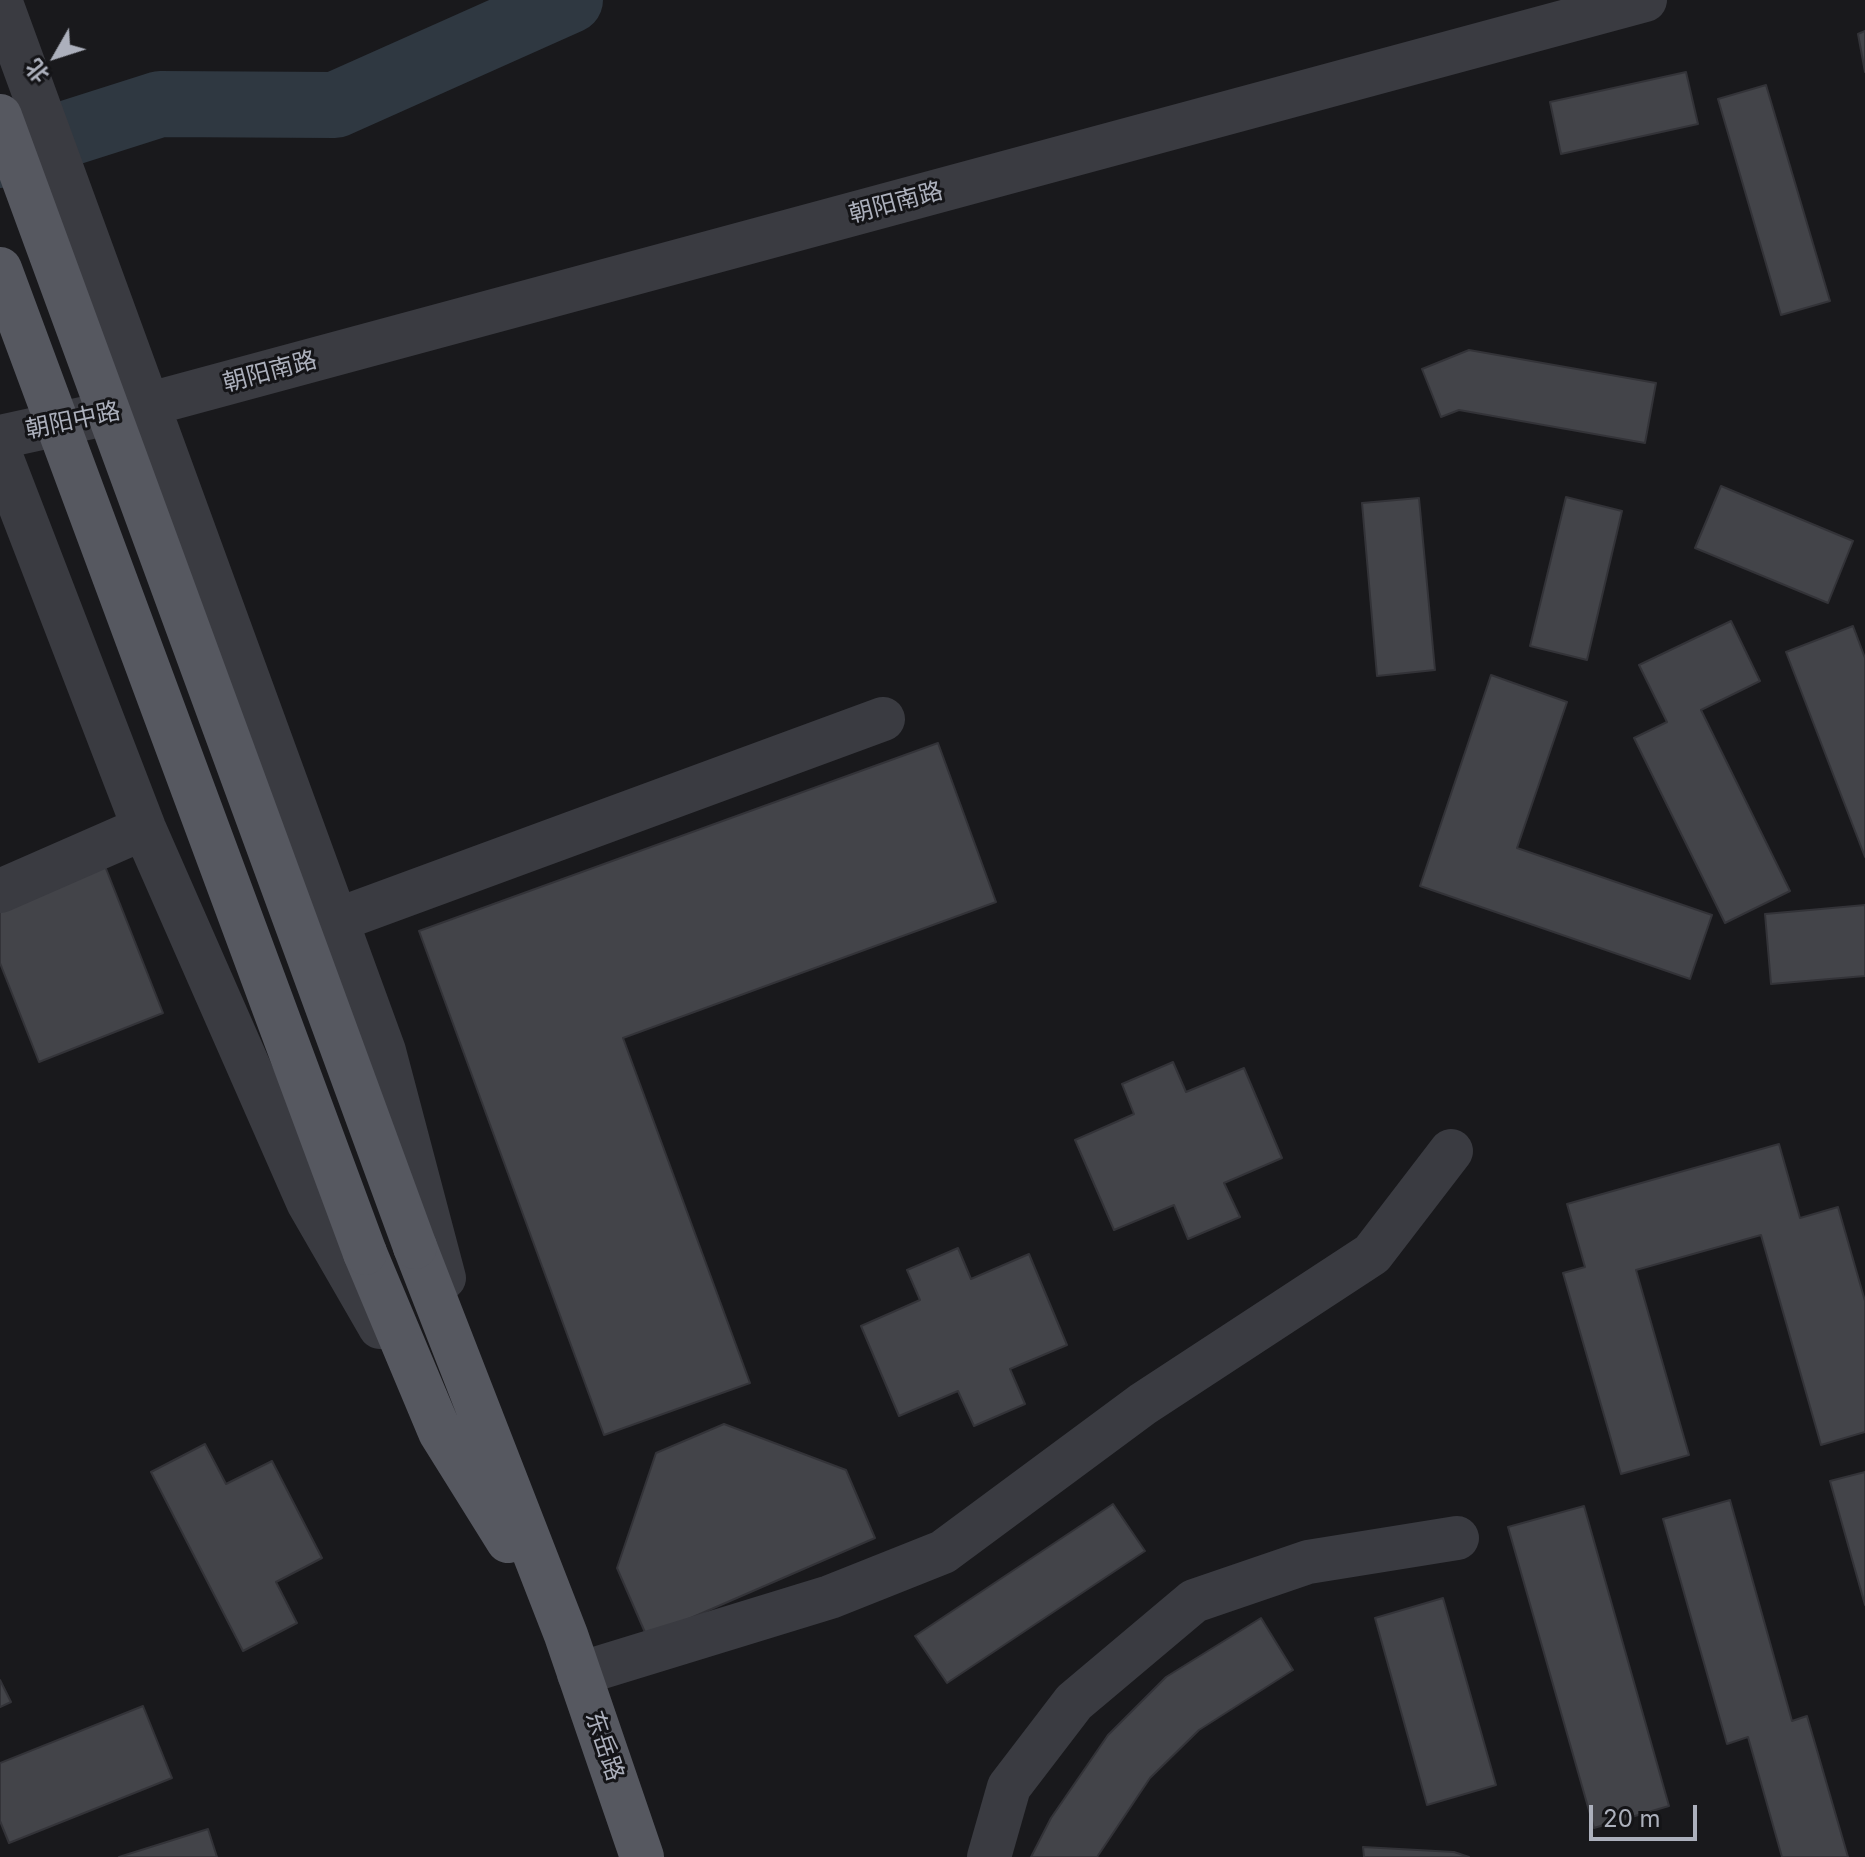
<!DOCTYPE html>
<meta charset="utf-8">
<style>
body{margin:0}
#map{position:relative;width:1865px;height:1857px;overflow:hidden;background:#19191c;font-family:Inter,"Noto Sans SC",sans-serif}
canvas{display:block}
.north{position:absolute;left:16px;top:16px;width:80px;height:80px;-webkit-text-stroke:6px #141417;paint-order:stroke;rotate:231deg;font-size:22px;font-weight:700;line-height:32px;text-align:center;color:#acb0bc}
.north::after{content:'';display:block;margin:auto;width:28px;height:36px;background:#acb0bc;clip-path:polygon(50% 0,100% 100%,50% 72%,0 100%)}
.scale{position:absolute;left:1589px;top:1805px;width:108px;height:36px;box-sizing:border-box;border:4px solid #acb0bc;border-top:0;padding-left:10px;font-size:24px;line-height:28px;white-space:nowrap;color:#acb0bc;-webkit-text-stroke:6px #141417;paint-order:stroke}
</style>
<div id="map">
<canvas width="1865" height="1857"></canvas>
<div class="north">北</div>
<div class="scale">20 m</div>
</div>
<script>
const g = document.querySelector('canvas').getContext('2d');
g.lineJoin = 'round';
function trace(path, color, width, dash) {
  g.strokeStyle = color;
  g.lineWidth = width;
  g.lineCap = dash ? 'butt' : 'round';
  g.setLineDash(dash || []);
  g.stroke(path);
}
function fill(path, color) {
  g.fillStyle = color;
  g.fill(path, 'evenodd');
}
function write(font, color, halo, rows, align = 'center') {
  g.font = font + ' Inter,"Noto Sans SC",sans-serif';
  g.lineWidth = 6;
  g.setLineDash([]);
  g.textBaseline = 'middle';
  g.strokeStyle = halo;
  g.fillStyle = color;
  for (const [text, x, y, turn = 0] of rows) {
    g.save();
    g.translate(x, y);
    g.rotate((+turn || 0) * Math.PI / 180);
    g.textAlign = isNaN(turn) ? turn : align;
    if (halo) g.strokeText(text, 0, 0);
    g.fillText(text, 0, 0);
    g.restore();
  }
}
const river = new Path2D(`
 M0,155L160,104L335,105L570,0`);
const building = new Path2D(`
 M1865,31V72L1858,34Z
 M1686,72L1698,124L1561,154L1550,102Z
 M1766,85L1830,301L1781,315L1718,99Z
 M1469,350L1656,383L1645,443L1459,410L1441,417L1422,369Z
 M1721,486L1853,541L1828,603L1695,548Z
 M1566,497L1622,511L1587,660L1530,646Z
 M1419,498L1435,670L1377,676L1362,503Z
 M1731,621L1760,681L1701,710L1790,891L1725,923L1634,738L1667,722L1639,665Z
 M1853,626L1865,658V857L1786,652Z
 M1491,675L1567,702L1517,848L1712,915L1690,979L1420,886Z
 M938,743L996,902L623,1038L750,1383L604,1435L419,931Z
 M103,861L163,1013L39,1062L0,963V902Z
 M1865,905V976L1771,984L1765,914Z
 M1173,1062L1186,1092L1244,1068L1282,1158L1224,1183L1240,1217L1188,1239L1174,1205L1114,1230L1075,1140L1134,1114L1122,1084Z
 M1779,1144L1800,1218L1838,1207L1865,1301V1432L1821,1445L1761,1235L1636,1270L1689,1455L1621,1474L1563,1273L1585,1267L1567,1204Z
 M958,1248L971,1279L1029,1254L1067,1345L1010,1369L1025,1404L974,1426L958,1391L899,1416L861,1326L920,1300L907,1270Z
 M724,1424L846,1470L875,1538L647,1637L617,1568L656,1453Z
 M205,1444L226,1484L272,1461L322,1558L276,1582L297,1623L243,1651L151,1472Z
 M1865,1472V1605L1830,1481Z
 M1730,1500L1792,1721L1807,1716L1848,1857H1782L1748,1737L1727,1744L1663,1519Z
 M1113,1504L1145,1551L947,1683L915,1636Z
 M1584,1506L1669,1806L1594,1828L1508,1527Z
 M1443,1598L1496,1785L1427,1805L1375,1618Z
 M1261,1618L1293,1670L1199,1730L1150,1778L1097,1857H1031L1051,1818L1108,1735L1166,1677Z
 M0,1680L11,1702L0,1707Z
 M143,1706L172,1778L9,1843L0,1821V1763Z
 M208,1829L217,1857H119Z
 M1363,1847L1454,1852L1469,1857H1364Z`);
const minor = new Path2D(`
 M0,0L384,1051L444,1278
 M0,437L146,405L1645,0
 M0,454L144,828L308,1202L380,1327
 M0,891L144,828
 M337,920L883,719
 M579,1674L830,1597L943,1552L1143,1404L1372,1254L1451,1151
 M989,1857L1009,1787L1074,1702L1194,1601L1308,1562L1457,1538`);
const major = new Path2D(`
 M415,1247L566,1635L642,1857
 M365,1253L440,1432L508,1541`);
const majorBridge = new Path2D(`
 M0,116L415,1247
 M0,269L365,1253`);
const streetNames = [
 ["朝阳南路",896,203,-15],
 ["朝阳南路",270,372,-15],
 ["朝阳中路",73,421,-12],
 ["东岳路",604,1746,71]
];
trace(river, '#2f3841', 66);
fill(building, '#434449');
trace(building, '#333338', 2);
trace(minor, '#3a3b41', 44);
trace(major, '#565860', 44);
trace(majorBridge, '#565860', 44);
write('24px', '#acb0bc', '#141417', streetNames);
</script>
